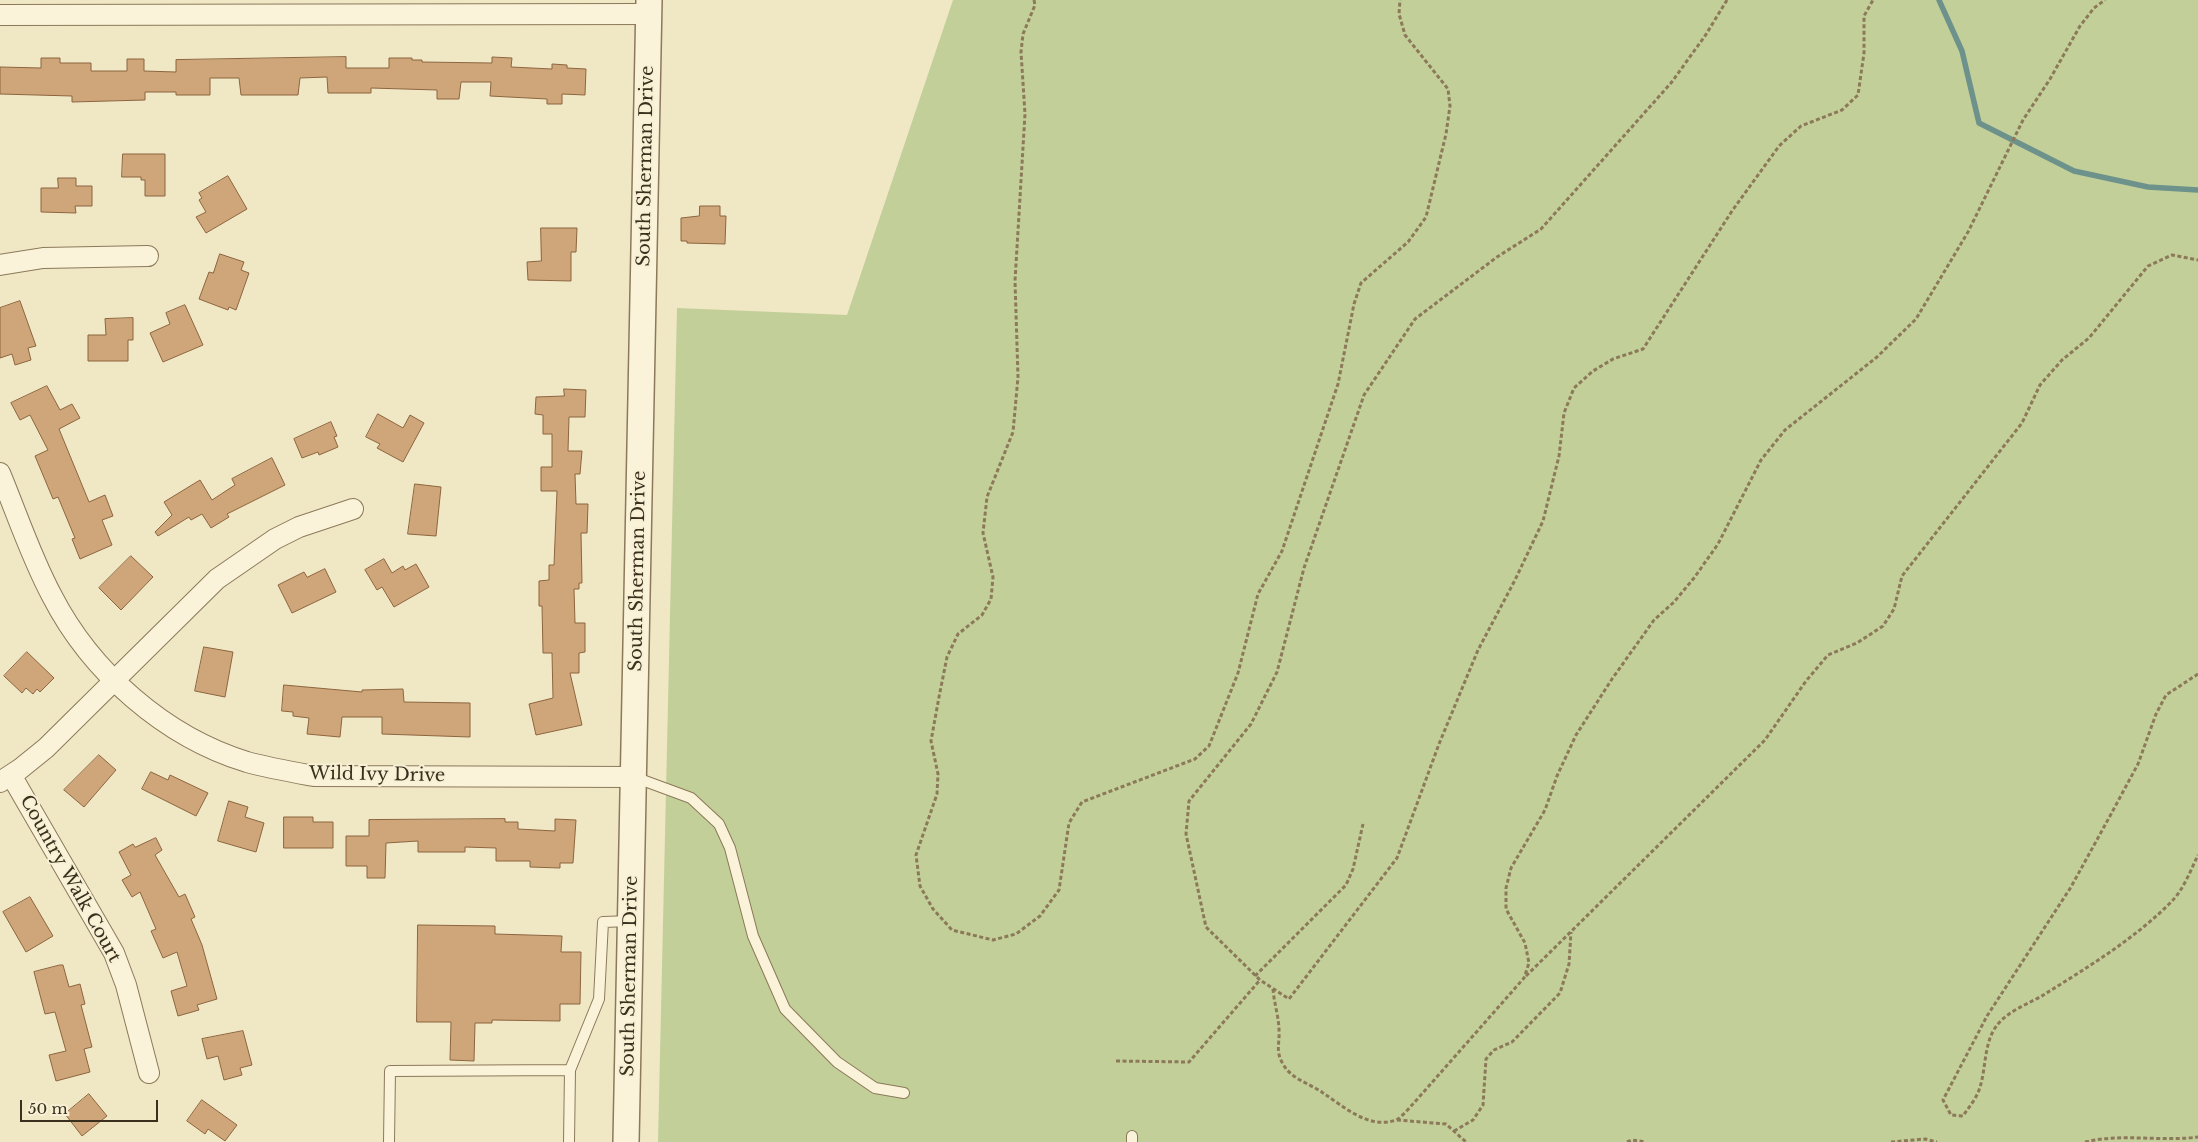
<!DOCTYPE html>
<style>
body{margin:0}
#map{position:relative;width:2198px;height:1142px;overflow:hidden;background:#f0e7c5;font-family:"Libre Baskerville",serif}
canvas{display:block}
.scale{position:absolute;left:20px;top:1100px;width:138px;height:22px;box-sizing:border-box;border:2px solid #3b2f1e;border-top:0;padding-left:6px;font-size:15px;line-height:18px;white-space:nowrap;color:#3b2f1e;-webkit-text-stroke:4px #f7f0d5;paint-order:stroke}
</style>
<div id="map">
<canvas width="2198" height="1142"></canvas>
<div class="scale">50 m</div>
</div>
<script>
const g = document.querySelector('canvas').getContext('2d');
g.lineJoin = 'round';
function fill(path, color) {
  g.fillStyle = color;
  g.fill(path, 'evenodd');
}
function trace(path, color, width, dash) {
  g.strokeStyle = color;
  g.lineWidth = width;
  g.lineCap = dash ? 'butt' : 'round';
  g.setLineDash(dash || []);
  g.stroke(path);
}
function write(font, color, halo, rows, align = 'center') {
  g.font = font + ' "Libre Baskerville",serif';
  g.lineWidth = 4;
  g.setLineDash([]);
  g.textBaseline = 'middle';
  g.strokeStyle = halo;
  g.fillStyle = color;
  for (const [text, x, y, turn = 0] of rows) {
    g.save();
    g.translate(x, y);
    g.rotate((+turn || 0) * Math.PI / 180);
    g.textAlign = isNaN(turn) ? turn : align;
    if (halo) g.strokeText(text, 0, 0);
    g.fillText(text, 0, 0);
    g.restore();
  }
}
const green = new Path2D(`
 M953,0H2198V1142H658L677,308L847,315Z`);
const stream = new Path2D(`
 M1939,0L1962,51L1979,123L2074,171L2148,187L2198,190`);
const building = new Path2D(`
 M346,57V68H389V58H412V60H422V62L492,63V57L512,58L511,67L552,69V64L567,65V68L586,69L585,95L562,94V104H547V99L490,96L491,82H461L459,99H437V90L371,88V93H328L327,77L300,78L298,95H241L239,78H210V95H176V92H145V100L72,102V96L0,94V67L41,68V58H60V63H91V71H127V59H144V71L176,72V60Z
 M123,154H165V196H145V180H141V177H122Z
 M228,176L247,209L206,233L196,217L206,212L199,200L202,198L199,193Z
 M58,178H76V186H92V206H75L76,213L41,212V188H58Z
 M700,206H720V216H726L725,244L687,243V241H681V218L699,216Z
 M541,228H577L576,252H571V281L528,280L527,262L541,261Z
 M220,254L244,262L241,270L249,273L236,310L229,307L228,310L199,299L209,272L213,273Z
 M20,301L36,346L28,348L31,360L15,365L12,354L0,358V308Z
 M185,305L203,345L163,362L150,333L170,324L166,313Z
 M133,318V340H128V361H88V335H106L105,319Z
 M47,386L60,410L72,404L80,418L59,429L89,502L105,495L113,516L102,520L112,545L80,559L72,539L75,538L58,497L53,499L35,456L48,450L30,415L20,420L11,403Z
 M564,389L586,390L585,417H569L568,451H582L580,474H575L576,504H588L587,533H581L582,583H579V589H574L575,623H585V652L579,653V673H570L582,725L536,735L529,704L553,698L552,653H543L542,606H539V581L549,580V565H554L557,491H541V467H552V434H543V415L535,414L536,397L564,396Z
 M378,414L403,428L410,415L424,423L403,462L377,448L380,444L366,437Z
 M331,422L337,436L334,437L338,447L319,455L318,452L302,458L294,439Z
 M272,458L285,485L227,514L229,517L211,528L202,514L191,520L189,517L158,536L155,532L172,515L164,502L200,480L212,500L235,485L232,479Z
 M415,484L441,487L436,536L408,534Z
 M131,556L153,577L121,610L99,588Z
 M384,559L392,573L403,566L405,570L416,564L429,587L394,607L382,587L377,590L365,570Z
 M325,569L336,592L292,613L278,585L304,572L307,577Z
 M204,647L233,652L225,697L195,691Z
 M27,652L54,678L40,692L37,689L33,694L26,688L22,693L4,676Z
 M284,685L362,692V690L403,689L404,702L470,703V737L382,734V717H342L340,737L307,734L309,718L293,716V712L282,711Z
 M99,755L116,770L84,807L64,790Z
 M151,772L168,780L170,775L208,793L196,816L142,789Z
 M229,801L248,807L245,817L264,823L256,852L218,841Z
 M284,817H313V822H333V848H284Z
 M505,819V822H518V829L555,831V819L576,820L573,863H560V868L530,867V861H496V848L465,847V852H418V841L386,843L385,878H367V866H346V836H369V820Z
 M156,838L162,850L155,855L179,897L185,894L195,917L191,919L202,945L217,999L197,1005L199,1010L178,1016L171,991L187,986L177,952L163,958L151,931L156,929L140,892L132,897L122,880L131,875L119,852L133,844L135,847Z
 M30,897L53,936L26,952L3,912Z
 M418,925L495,926V934L562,936L561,952H581L580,1004H560V1021L492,1020V1023H475L474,1061L450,1060L451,1022H417Z
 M60,965H63L69,987L80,984L85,1004L81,1005L92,1047L84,1049L90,1072L56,1081L49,1055L66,1051L55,1012L45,1014L34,972Z
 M243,1031L252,1065L240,1068L242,1075L224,1080L218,1056L207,1059L202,1039Z
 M89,1094L107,1116L82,1136L65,1114Z
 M202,1100L237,1125L225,1141L208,1129L205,1134L187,1121Z`);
const path = new Path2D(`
 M1034,0L1035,5L1023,34L1021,52L1025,114L1015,281L1018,377L1013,432L987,497L983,533L993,577L991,599L982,615L958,634L947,657L939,697L931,741L938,774L937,794L916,855L920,886L933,909L952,930L993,940L1016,934L1040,916L1059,890L1069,823L1082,802L1195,759L1209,746L1238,673L1258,594L1282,551L1338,384L1354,304L1361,283L1408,242L1426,217L1446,134L1450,106L1448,89L1405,35L1399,14L1400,0
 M1727,0L1705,36L1671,83L1541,229L1497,257L1415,319L1364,395L1304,568L1277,672L1251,724L1189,801L1186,834L1206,927L1260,980L1289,999L1397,858L1439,744L1478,650L1515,580L1543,521L1559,456L1564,413L1574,388L1593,371L1613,359L1643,349L1732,211L1779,146L1801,126L1842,110L1858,95L1864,53V16L1873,0
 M2198,674L2166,695L2156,714L2138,764L2110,816L2071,887L1987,1016L1943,1100L1951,1115L1963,1116C1969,1107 1977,1098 1980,1087C1986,1068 1984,1045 1995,1028C2006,1011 2029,1004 2045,994C2088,967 2136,938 2172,901C2183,890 2191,870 2198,855
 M1255,976L1346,885L1353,869L1363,824
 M1526,976L1765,740L1806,681L1828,655L1857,643L1883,626L1894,609L1902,576L2022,423L2040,385L2062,360L2089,338L2148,266L2172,255L2198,260
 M1273,989C1274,1003 1279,1018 1279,1030C1280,1043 1275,1051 1283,1064C1291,1079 1309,1083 1323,1093C1343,1106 1369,1130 1396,1120C1402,1117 1408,1109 1413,1104L1524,978L1529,963L1525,943L1506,909V888L1511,868L1545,810L1557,776L1576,735L1612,679L1654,620L1674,602L1694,578L1718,544L1761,460L1785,430L1877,357L1916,319L1968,232L2023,120L2050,79L2080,26L2094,8L2105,0
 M1116,1061L1189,1062L1260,980
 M1397,1120L1446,1124L1466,1142
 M1454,1131L1473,1120L1483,1105L1486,1059L1494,1050L1512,1042L1560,993L1569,964L1571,932
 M1627,1142L1632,1140L1646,1142
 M1891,1142L1925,1139L1937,1142
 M2085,1142C2122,1133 2161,1142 2198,1137`);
const service = new Path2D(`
 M634,777L691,798L719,824L730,848L753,936L785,1009L837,1062L875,1088L904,1093
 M1132,1136V1142
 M389,1142L390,1071L570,1070
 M569,1142L570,1070L599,999L603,922L631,921`);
const minor = new Path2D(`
 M0,15L649,14
 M0,265L43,258L148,256
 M0,473C17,514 31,557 52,596C91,672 165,737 247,762C269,768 292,772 314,776L634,777
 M11,775L114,953L126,985L149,1073
 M0,782L20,769L46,748L217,579L275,539L299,527L353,509`);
const tertiary = new Path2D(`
 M626,1142L649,0`);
const streetNames = [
 ["South Sherman Drive",646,166,-89],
 ["South Sherman Drive",638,571,-89],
 ["Wild Ivy Drive",377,775,1],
 ["Country Walk Court",70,879,61],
 ["South Sherman Drive",630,976,-89]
];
fill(green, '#c3cf98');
trace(stream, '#6d928c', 5.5);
fill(building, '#cfa679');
trace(building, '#8c653f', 1);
trace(service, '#8b795a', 12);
trace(minor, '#8b795a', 22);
trace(tertiary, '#8b795a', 28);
trace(path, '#8b795a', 3, [4, 2.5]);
trace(service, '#faf3d9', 10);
trace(minor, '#faf3d9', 20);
trace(tertiary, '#faf3d9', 25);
write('18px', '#3b2f1e', '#f7f0d5', streetNames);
</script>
